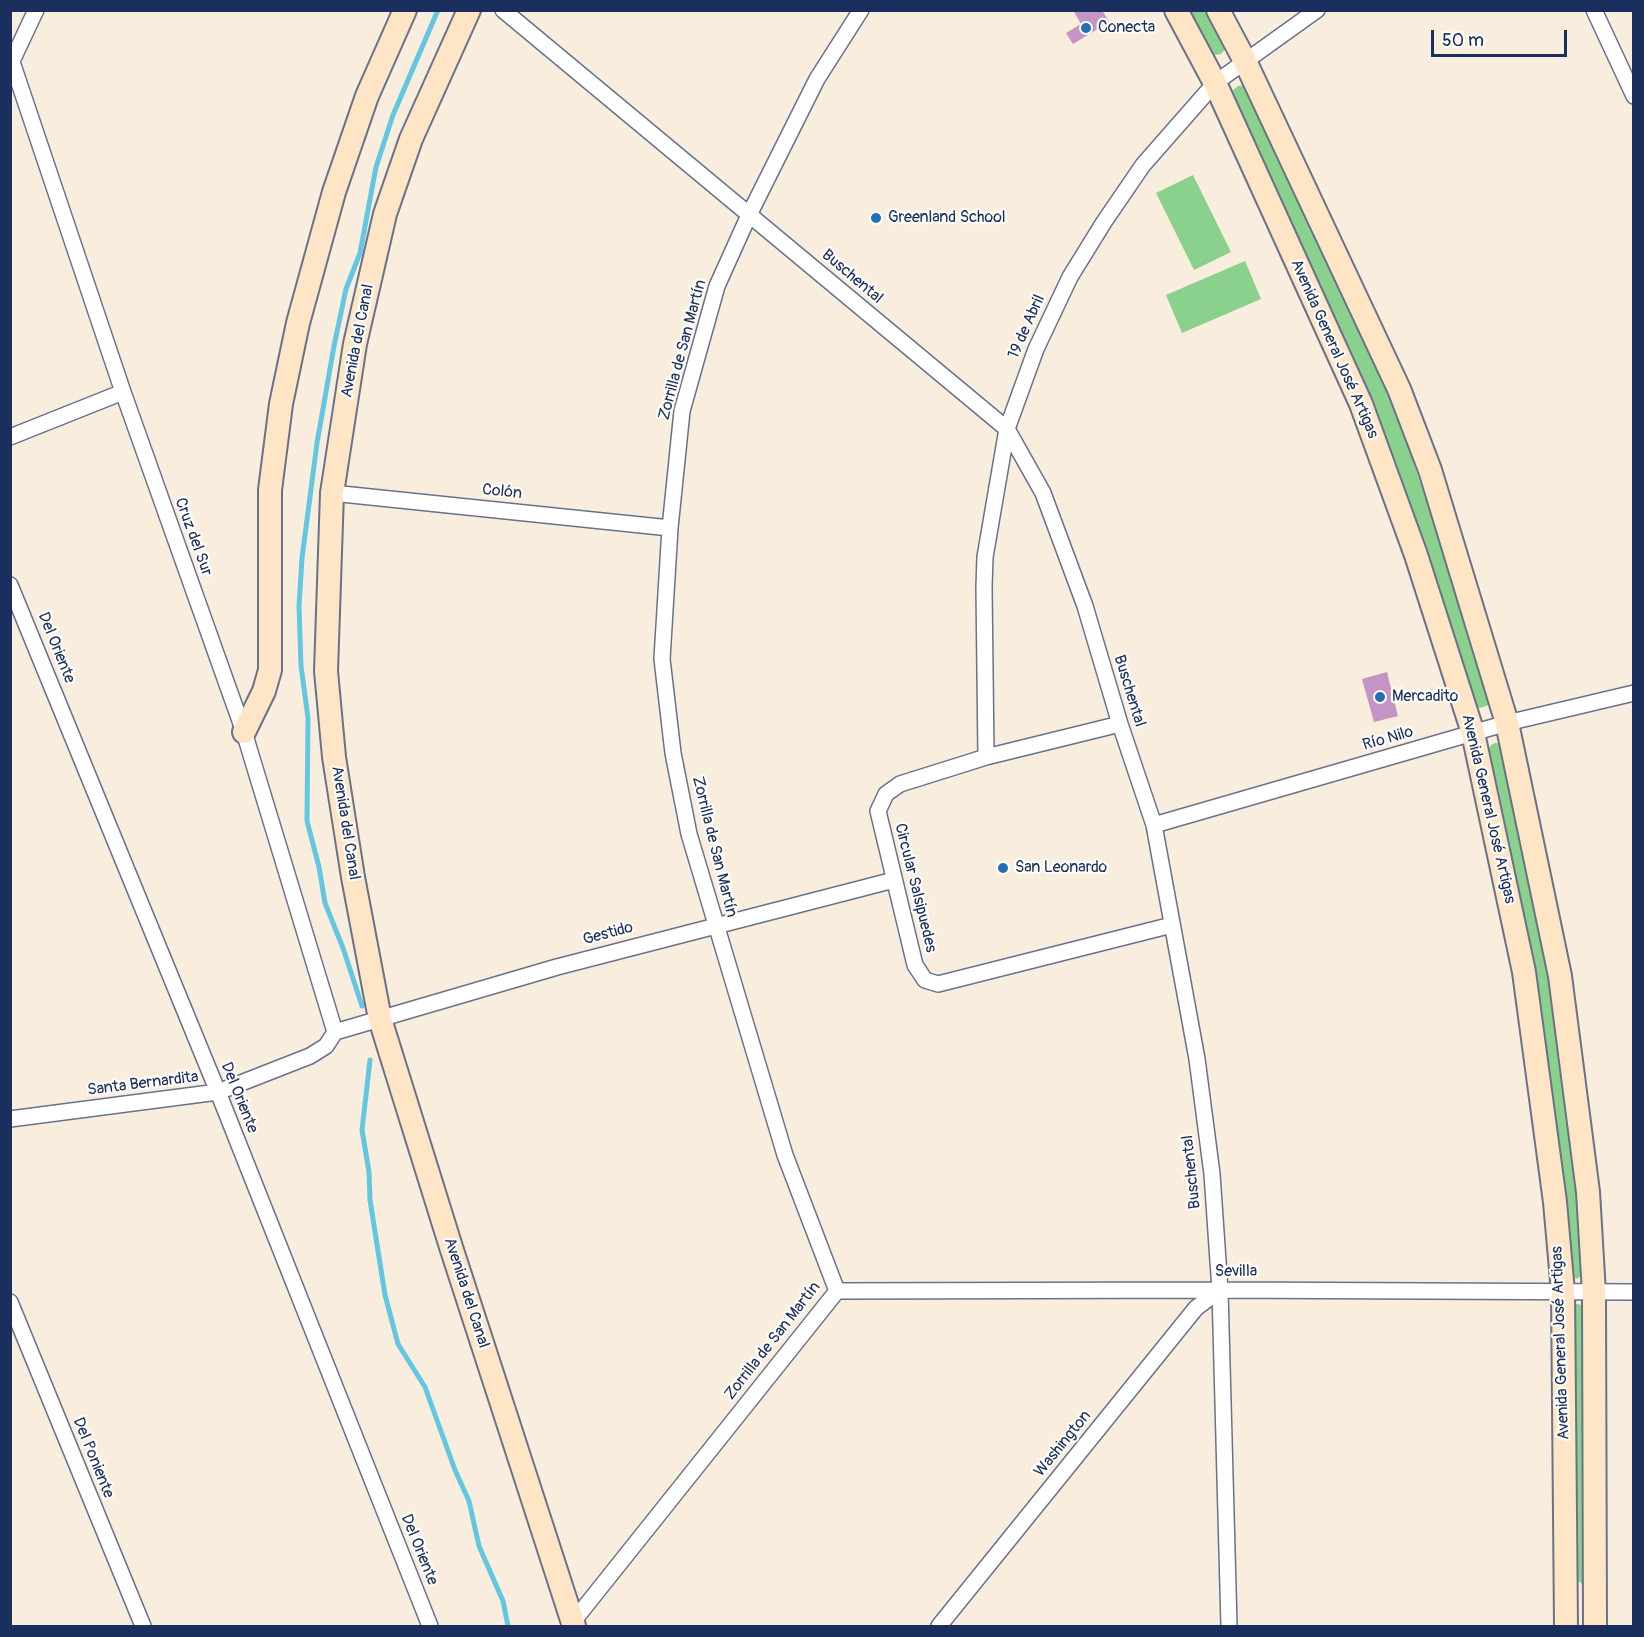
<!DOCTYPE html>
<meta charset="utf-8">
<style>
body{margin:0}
#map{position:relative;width:1644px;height:1637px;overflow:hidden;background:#f9edde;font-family:Pangolin,sans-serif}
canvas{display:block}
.frame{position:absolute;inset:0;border:12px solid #1b2f5e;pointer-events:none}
.scale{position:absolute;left:1431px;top:30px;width:136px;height:27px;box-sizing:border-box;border:3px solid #1b2f5e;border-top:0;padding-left:8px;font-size:18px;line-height:21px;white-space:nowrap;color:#1b2f5e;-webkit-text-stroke:4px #fdfcf7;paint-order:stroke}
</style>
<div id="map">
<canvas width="1644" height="1637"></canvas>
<div class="frame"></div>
<div class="scale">50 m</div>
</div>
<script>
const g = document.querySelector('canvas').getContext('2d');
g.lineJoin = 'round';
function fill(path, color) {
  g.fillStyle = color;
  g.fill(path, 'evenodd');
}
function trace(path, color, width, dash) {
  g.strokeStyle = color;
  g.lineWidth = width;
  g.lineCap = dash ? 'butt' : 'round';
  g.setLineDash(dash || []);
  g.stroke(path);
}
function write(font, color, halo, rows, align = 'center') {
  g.font = font + ' Pangolin,sans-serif';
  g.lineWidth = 4.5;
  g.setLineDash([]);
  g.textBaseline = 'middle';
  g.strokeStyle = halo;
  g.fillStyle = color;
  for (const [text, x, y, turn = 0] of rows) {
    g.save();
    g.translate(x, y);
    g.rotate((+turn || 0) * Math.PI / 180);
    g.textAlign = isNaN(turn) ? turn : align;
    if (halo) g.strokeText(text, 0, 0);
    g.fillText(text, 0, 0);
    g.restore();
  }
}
const green = new Path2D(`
 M1186,11H1209L1226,41V48L1221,54L1214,55L1207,50Z
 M1245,85L1390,393L1493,699L1489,705L1480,708L1474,705L1373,400L1234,100L1233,90L1238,86Z
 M1193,175L1231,252L1194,270L1156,193Z
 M1245,261L1261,299L1182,333L1166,295Z
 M1495,743H1501L1530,863L1567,1083L1585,1272L1577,1279L1572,1276L1487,752L1491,745Z
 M1578,1304L1584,1306L1587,1582L1582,1584L1574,1577L1572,1305Z`);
const stream = new Path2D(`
 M362,1006L343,948L325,903L319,867L307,821L308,718L301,666L299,606L302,558L317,443L334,346L346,289L360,253L376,167L393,115L438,10
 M370,1060L362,1130L369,1172L370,1200L385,1295L398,1344L425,1387L455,1470L469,1501L479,1546L503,1601L508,1626`);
const building = new Path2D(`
 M1073,10H1102L1109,22L1073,44L1066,33L1081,24Z
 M1387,672L1398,716L1374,722L1362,679Z`);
const street = new Path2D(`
 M503,10L1007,429L1043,493L1085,606L1120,724L1154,825L1197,1059L1212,1174L1220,1290L1229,1626
 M1594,10L1634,96
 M10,56L123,392L244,732L335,1032
 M12,61L36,10
 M10,437L123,392
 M332,493L670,528
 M10,585L218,1092L430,1626
 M1120,724L986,757L900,784L886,794L878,811L915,965L925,980L938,984L1172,925
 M986,757L984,587L985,557L1007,429L1036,349L1070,277L1104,222L1143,165L1215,83L1317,10
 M1154,825L1507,723L1634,693
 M335,1032L557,967L894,880
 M10,1119L218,1092L310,1056L326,1046L335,1032
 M837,1291L785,1155L689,834L673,753L662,659L670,528L682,411L717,286L749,215L817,79L861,10
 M837,1291L1220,1290L1634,1292
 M10,1302L143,1626
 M572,1623L837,1291
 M939,1626L1196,1308L1220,1290`);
const secondary = new Path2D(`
 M469,10L411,139L385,214L355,344L332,493L326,671L334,757L353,877L380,1019L451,1247L574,1626
 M1176,10L1215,83L1361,404L1416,555L1473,733L1524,972L1555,1202L1563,1292L1566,1626
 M1218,10L1245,61L1399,389L1430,470L1507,723L1560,976L1588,1192L1594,1293L1595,1626
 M244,732L264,691L270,670V490L281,404L298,323L334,192L367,96L405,10`);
const markers = [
 [1086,28,6,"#1f6fb2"],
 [876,218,6,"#1f6fb2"],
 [1380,697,6,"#1f6fb2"],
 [1003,868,6,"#1f6fb2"]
];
const poiNames = [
 ["Conecta",1098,28],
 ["Greenland School",888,218],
 ["Mercadito",1392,697],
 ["San Leonardo",1015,868]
];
const streetNames = [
 ["Buschental",852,277,40],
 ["19 de Abril",1027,327,-66],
 ["Avenida del Canal",358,341,-79],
 ["Avenida General José Artigas",1334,349,66],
 ["Zorrilla de San Martín",683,350,-75],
 ["Colón",502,492,6],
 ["Cruz del Sur",193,537,70],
 ["Del Oriente",56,648,68],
 ["Buschental",1129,691,73],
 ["Río Nilo",1388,739,-16],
 ["Avenida General José Artigas",1488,809,77],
 ["Avenida del Canal",345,823,81],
 ["Zorrilla de San Martín",714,847,76],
 ["Circular Salsipuedes",915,888,76],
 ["Gestido",608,934,-15],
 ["Santa Bernardita",143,1084,-7],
 ["Del Oriente",239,1098,68],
 ["Buschental",1192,1172,-96],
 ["Sevilla",1236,1272],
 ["Avenida del Canal",466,1293,72],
 ["Zorrilla de San Martín",773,1341,-52],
 ["Avenida General José Artigas",1561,1343,-92],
 ["Washington",1063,1444,-51],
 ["Del Poniente",93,1458,68],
 ["Del Oriente",419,1550,68]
];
fill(green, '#89d18c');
trace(stream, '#64c7e2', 5);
fill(building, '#c495c4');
trace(street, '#69728b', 18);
trace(secondary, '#69728b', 26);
trace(street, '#fff', 15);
trace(secondary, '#fee5c5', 22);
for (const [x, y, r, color] of markers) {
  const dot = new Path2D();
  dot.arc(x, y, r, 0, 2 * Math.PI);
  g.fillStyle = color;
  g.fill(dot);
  trace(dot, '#fdfcf7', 2);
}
write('16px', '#1b2f5e', '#fdfcf7', poiNames, 'left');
write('16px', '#1b2f5e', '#fdfcf7', streetNames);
</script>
